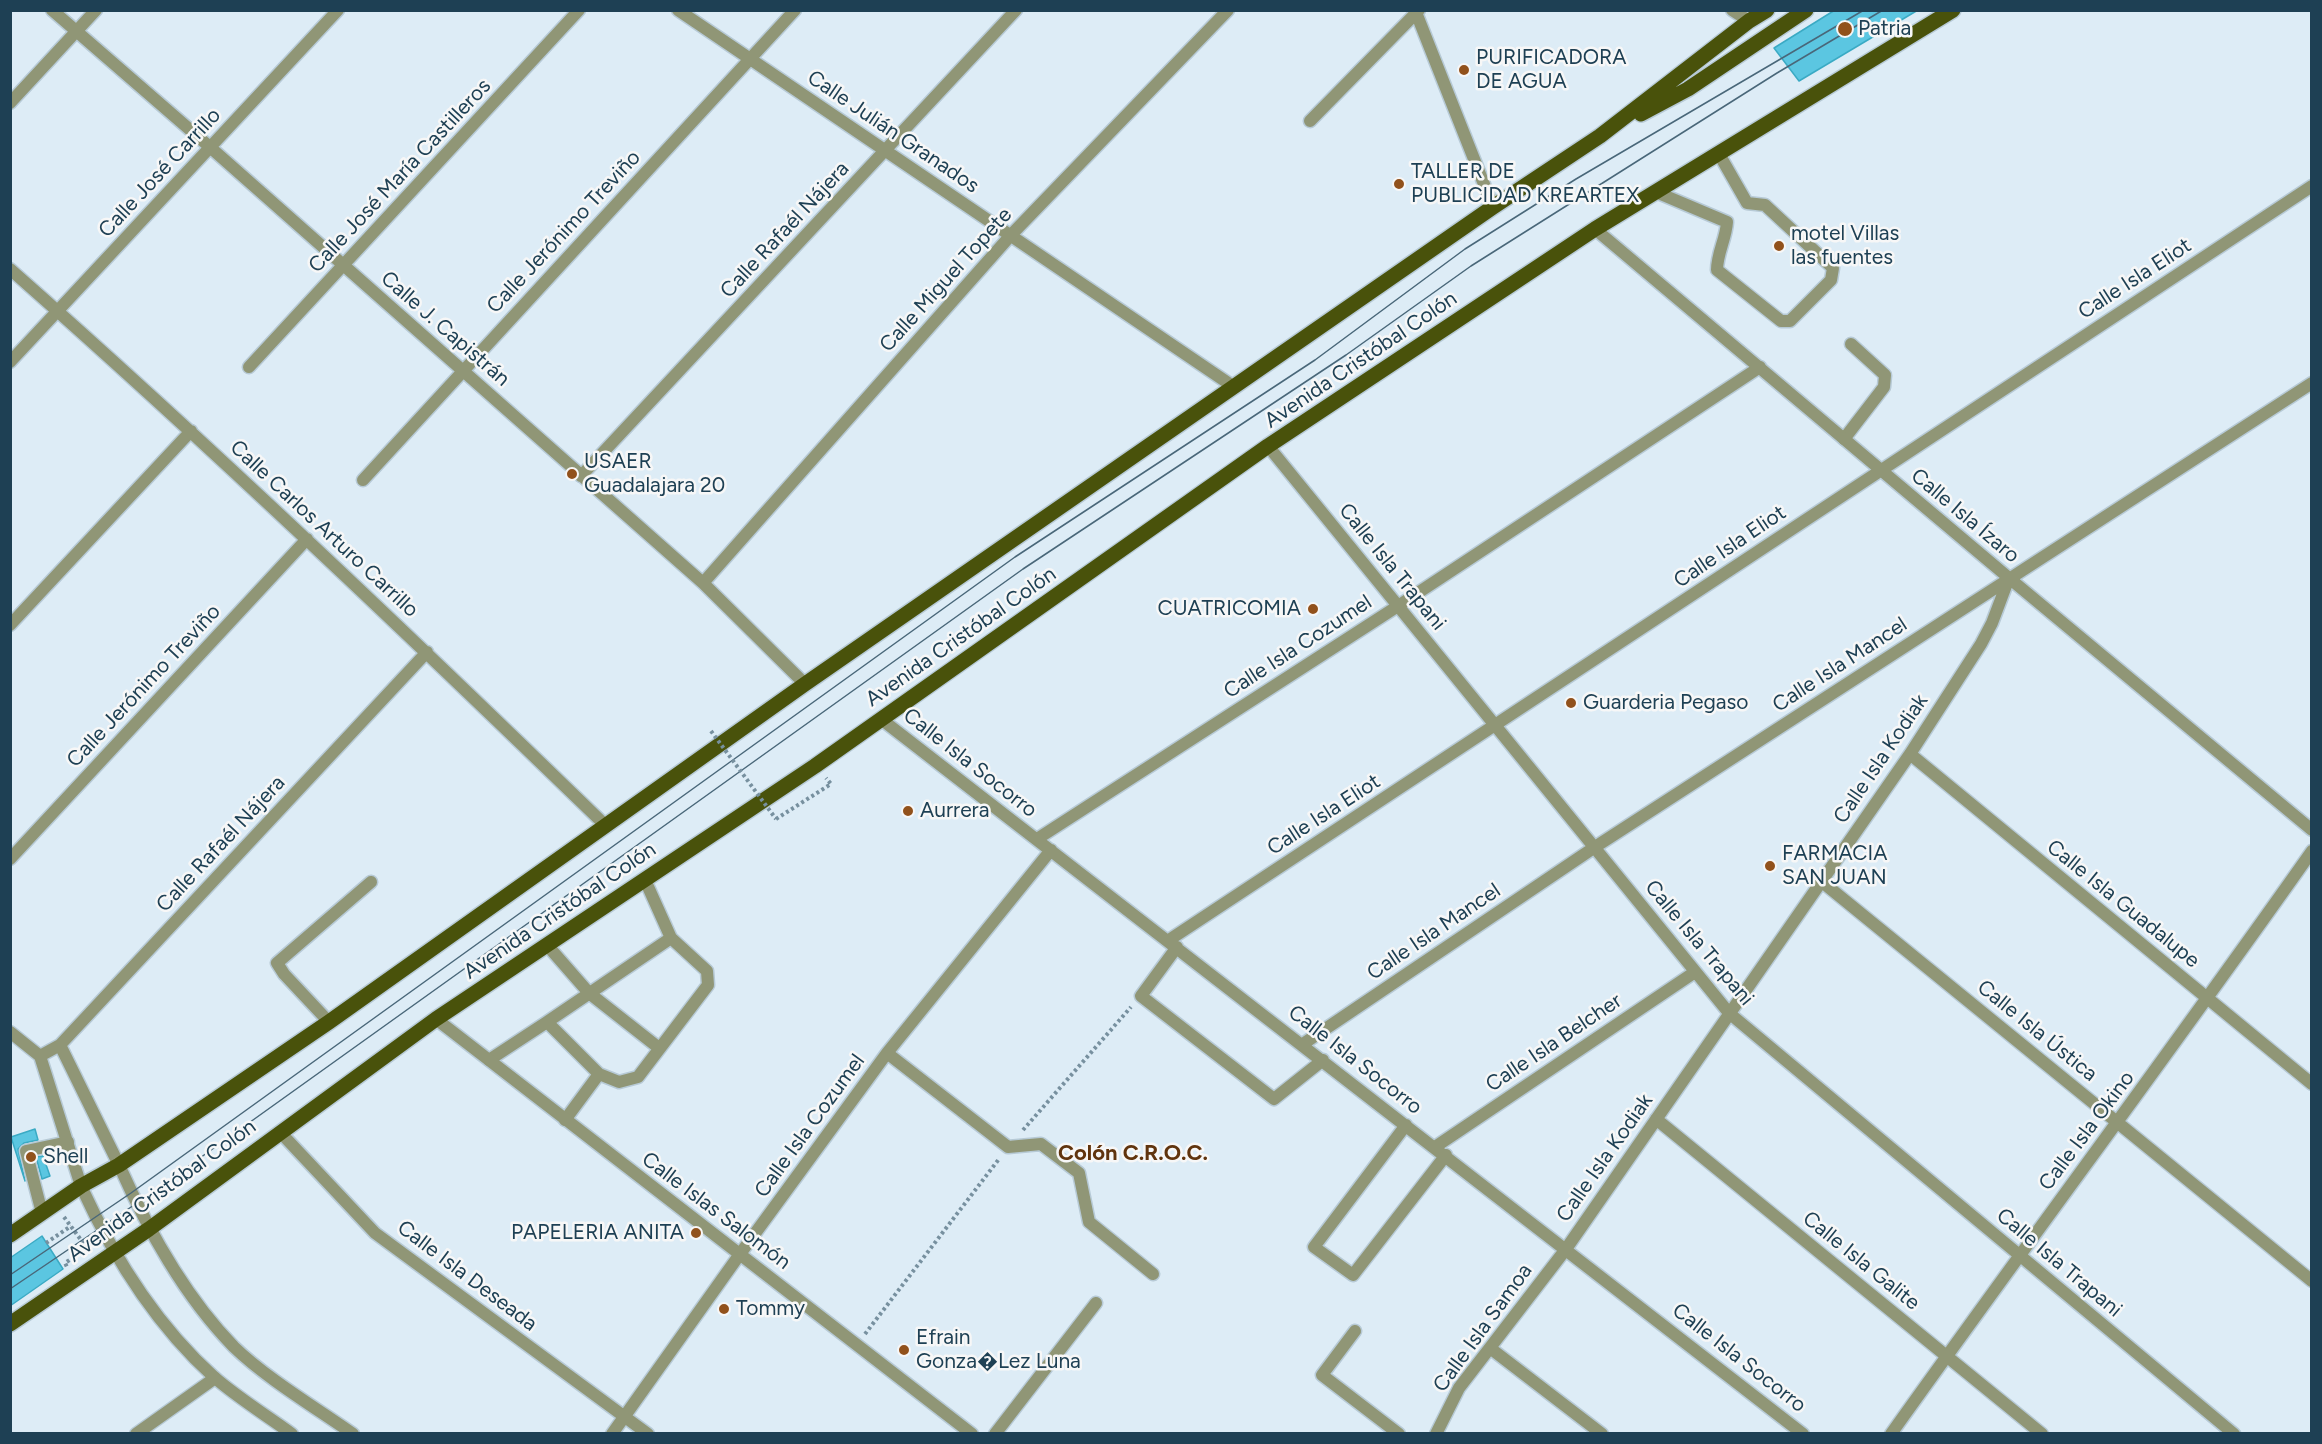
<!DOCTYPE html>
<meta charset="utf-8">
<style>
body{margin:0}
#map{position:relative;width:2322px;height:1444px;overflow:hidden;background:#ddecf6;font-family:Figtree,sans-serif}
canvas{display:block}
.frame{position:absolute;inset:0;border:12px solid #1e4054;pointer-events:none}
</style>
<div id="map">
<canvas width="2322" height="1444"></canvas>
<div class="frame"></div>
</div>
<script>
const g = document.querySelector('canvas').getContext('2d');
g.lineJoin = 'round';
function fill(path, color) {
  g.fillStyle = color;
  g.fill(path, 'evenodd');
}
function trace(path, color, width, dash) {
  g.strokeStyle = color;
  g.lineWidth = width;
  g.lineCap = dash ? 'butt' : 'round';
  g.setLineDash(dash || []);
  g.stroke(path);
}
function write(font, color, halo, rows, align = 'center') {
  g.font = font + ' Figtree,sans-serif';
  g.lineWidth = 5;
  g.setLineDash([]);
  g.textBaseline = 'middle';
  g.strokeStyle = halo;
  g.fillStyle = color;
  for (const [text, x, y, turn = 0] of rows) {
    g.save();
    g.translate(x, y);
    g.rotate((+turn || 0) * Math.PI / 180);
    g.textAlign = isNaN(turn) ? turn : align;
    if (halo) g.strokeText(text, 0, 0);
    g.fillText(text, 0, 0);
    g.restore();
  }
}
const building = new Path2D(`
 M1835,10H1918L1799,81L1774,48Z
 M35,1129L38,1140L24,1143L18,1149L25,1181L11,1137Z
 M43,1156L50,1176L42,1179L36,1157Z
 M42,1236L63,1269L10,1306V1258Z`);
const path = new Path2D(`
 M776,819L831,784L826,778
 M1023,1130L1131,1007
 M64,1217L87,1248L65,1263L67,1267
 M46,1243L71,1226
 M865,1334L999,1159`);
const service = new Path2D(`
 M1656,192L1727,222C1726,239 1717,253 1717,270L1781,321H1790L1831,280L1833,268L1765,205L1747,203L1719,154
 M1844,439L1884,387L1885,375L1851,344
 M645,880L671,938
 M547,945L589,993L659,1048
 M547,1022L671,938L707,971L708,985L638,1077L619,1082L599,1074
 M489,1060L547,1022L599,1074L565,1120
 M42,1213L26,1151L68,1142`);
const minor = new Path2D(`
 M52,10L211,148L703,583L805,684
 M678,10L1234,387
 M1415,10L1493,207
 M1732,10L1749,21L1754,17
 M10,103L96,10
 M1310,121L1419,10
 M1595,229L2009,578L2312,830
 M10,269C214,449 410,636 605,825
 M10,362L338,10
 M249,367L579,10
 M1268,446L1729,1013L2234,1434
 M581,476L1016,10
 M363,480L795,10
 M703,583L1011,235L1228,10
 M10,625L191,431
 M881,719L1803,1434
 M1910,754L2312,1084
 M1037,839L1398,606L1760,367
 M10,859L307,539
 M1821,881L2312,1281
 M1169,940L2312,186
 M1177,947L1141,996L1274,1099L1323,1060
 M436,1019L972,1434
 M329,1022L284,974L277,963L371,882
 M10,1032L40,1056L81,1186
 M1303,1044L1595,847L2312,383
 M60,1045L119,1165
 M887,1053L1008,1147L1041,1144L1079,1173L1089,1222L1153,1274
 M40,1056L60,1045L427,652
 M1656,1119L2042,1434
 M1406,1125L1314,1247L1353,1275L1446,1155
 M280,1132L375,1233L648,1434
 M1435,1147L1695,972
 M1355,1331L1322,1375L1399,1434
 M1490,1348L1602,1434
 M136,1434L215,1378
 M612,1434L740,1254L887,1053L1051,850
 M995,1434L1096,1303
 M1436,1434L1459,1388L1566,1249L1910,754L1981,644L1992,623L2009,578
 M1891,1434C2030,1239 2174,1047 2312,851`);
const tertiary = new Path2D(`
 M119,1165C148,1230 184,1296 234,1347C266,1378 316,1408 353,1434
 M81,1186C113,1256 156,1325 214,1377C238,1398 266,1415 292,1434`);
const primary = new Path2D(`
 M1641,114L1688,89L1806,10
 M10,1235L81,1186L119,1165L329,1022L805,684L1493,207L1600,136L1749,21L1767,10
 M10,1324L149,1229L436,1019L815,766L1268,446L1595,229L1953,10`);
const tram = new Path2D(`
 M10,1275L131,1193L1015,557L1315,360L1465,249L1576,179L1864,10
 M10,1289L137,1203L1023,569L1346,355L1471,266L1777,73L1883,10`);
const pathBridge = new Path2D(`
 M711,731L776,819`);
const markers = [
 [1845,29,8,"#91511b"],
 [1464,70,6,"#91511b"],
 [1399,184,6,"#91511b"],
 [1779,246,6,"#91511b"],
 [572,474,6,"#91511b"],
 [1313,609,6,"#91511b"],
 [1571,703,6,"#91511b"],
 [908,811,6,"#91511b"],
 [1770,866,6,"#91511b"],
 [31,1157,6,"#91511b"],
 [696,1233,6,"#91511b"],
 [724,1309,6,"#91511b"],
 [904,1350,6,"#91511b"]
];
const poiNames = [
 ["Patria",1858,29],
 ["PURIFICADORA",1476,58],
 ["DE AGUA",1476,82],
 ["TALLER DE",1411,172],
 ["PUBLICIDAD KREARTEX",1411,196],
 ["motel Villas",1791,234],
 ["las fuentes",1791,258],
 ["USAER",584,462],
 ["Guadalajara 20",584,486],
 ["CUATRICOMIA",1301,609,"right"],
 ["Guarderia Pegaso",1583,703],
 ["Aurrera",920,811],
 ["FARMACIA",1782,854],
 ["SAN JUAN",1782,878],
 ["Shell",43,1157],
 ["PAPELERIA ANITA",684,1233,"right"],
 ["Tommy",736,1309],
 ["Efrain",916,1338],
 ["Gonza�Lez Luna",916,1362]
];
const streetNames = [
 ["Calle Julián Granados",893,132,34],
 ["Calle José Carrillo",160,173,-47],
 ["Calle José María Castilleros",400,176,-47],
 ["Calle Rafaél Nájera",785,230,-47],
 ["Calle Jerónimo Treviño",564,232,-47],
 ["Calle Isla Eliot",2135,279,-33],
 ["Calle Miguel Topete",946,280,-48],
 ["Calle J. Capistrán",445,329,41],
 ["Avenida Cristóbal Colón",1361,360,-34],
 ["Calle Isla Ízaro",1965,516,40],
 ["Calle Carlos Arturo Carrillo",324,529,43],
 ["Calle Isla Eliot",1730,547,-34],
 ["Calle Isla Trapani",1392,567,51],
 ["Avenida Cristóbal Colón",961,637,-35],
 ["Calle Isla Cozumel",1298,647,-33],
 ["Calle Isla Mancel",1840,665,-33],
 ["Calle Jerónimo Treviño",144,686,-47],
 ["Calle Isla Kodiak",1881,759,-56],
 ["Calle Isla Socorro",970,763,38],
 ["Calle Isla Eliot",1324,815,-33],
 ["Calle Rafaél Nájera",221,844,-47],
 ["Calle Isla Guadalupe",2123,904,39],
 ["Avenida Cristóbal Colón",560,911,-34],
 ["Calle Isla Mancel",1434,932,-34],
 ["Calle Isla Trapani",1699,943,50],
 ["Calle Isla Ústica",2037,1031,39],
 ["Calle Isla Belcher",1554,1043,-34],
 ["Calle Isla Socorro",1355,1060,38],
 ["Calle Isla Cozumel",810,1126,-54],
 ["Calle Isla Okino",2087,1131,-53],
 ["Calle Isla Kodiak",1605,1158,-55],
 ["Avenida Cristóbal Colón",162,1191,-36],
 ["Calle Islas Salomón",716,1211,37],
 ["Calle Isla Galite",1861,1261,39],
 ["Calle Isla Trapani",2059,1263,40],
 ["Calle Isla Deseada",467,1276,37],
 ["Calle Isla Samoa",1483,1328,-54],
 ["Calle Isla Socorro",1739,1358,38]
];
const neighbourhoodNames = [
 ["Colón C.R.O.C.",1133,1154]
];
fill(building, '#5bc6e1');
trace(building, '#3aaac4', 1.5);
trace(service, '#b7cad6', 15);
trace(minor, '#b7cad6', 15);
trace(tertiary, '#b7cad6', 15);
trace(primary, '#b7cad6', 18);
trace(path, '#77909f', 4, [3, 3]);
trace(service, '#909676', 12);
trace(minor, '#909676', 12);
trace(tertiary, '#909676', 12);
trace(primary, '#49520b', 15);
trace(tram, '#496779', 1.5);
trace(pathBridge, '#77909f', 4, [3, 3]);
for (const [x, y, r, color] of markers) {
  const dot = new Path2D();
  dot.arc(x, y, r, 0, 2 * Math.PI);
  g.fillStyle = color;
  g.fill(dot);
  trace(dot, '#f7f7f7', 2);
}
write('21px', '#1e4054', '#f7f7f7', poiNames, 'left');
write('21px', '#1e4054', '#f7f7f7', streetNames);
write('bold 22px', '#60340e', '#f7f7f7', neighbourhoodNames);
</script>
